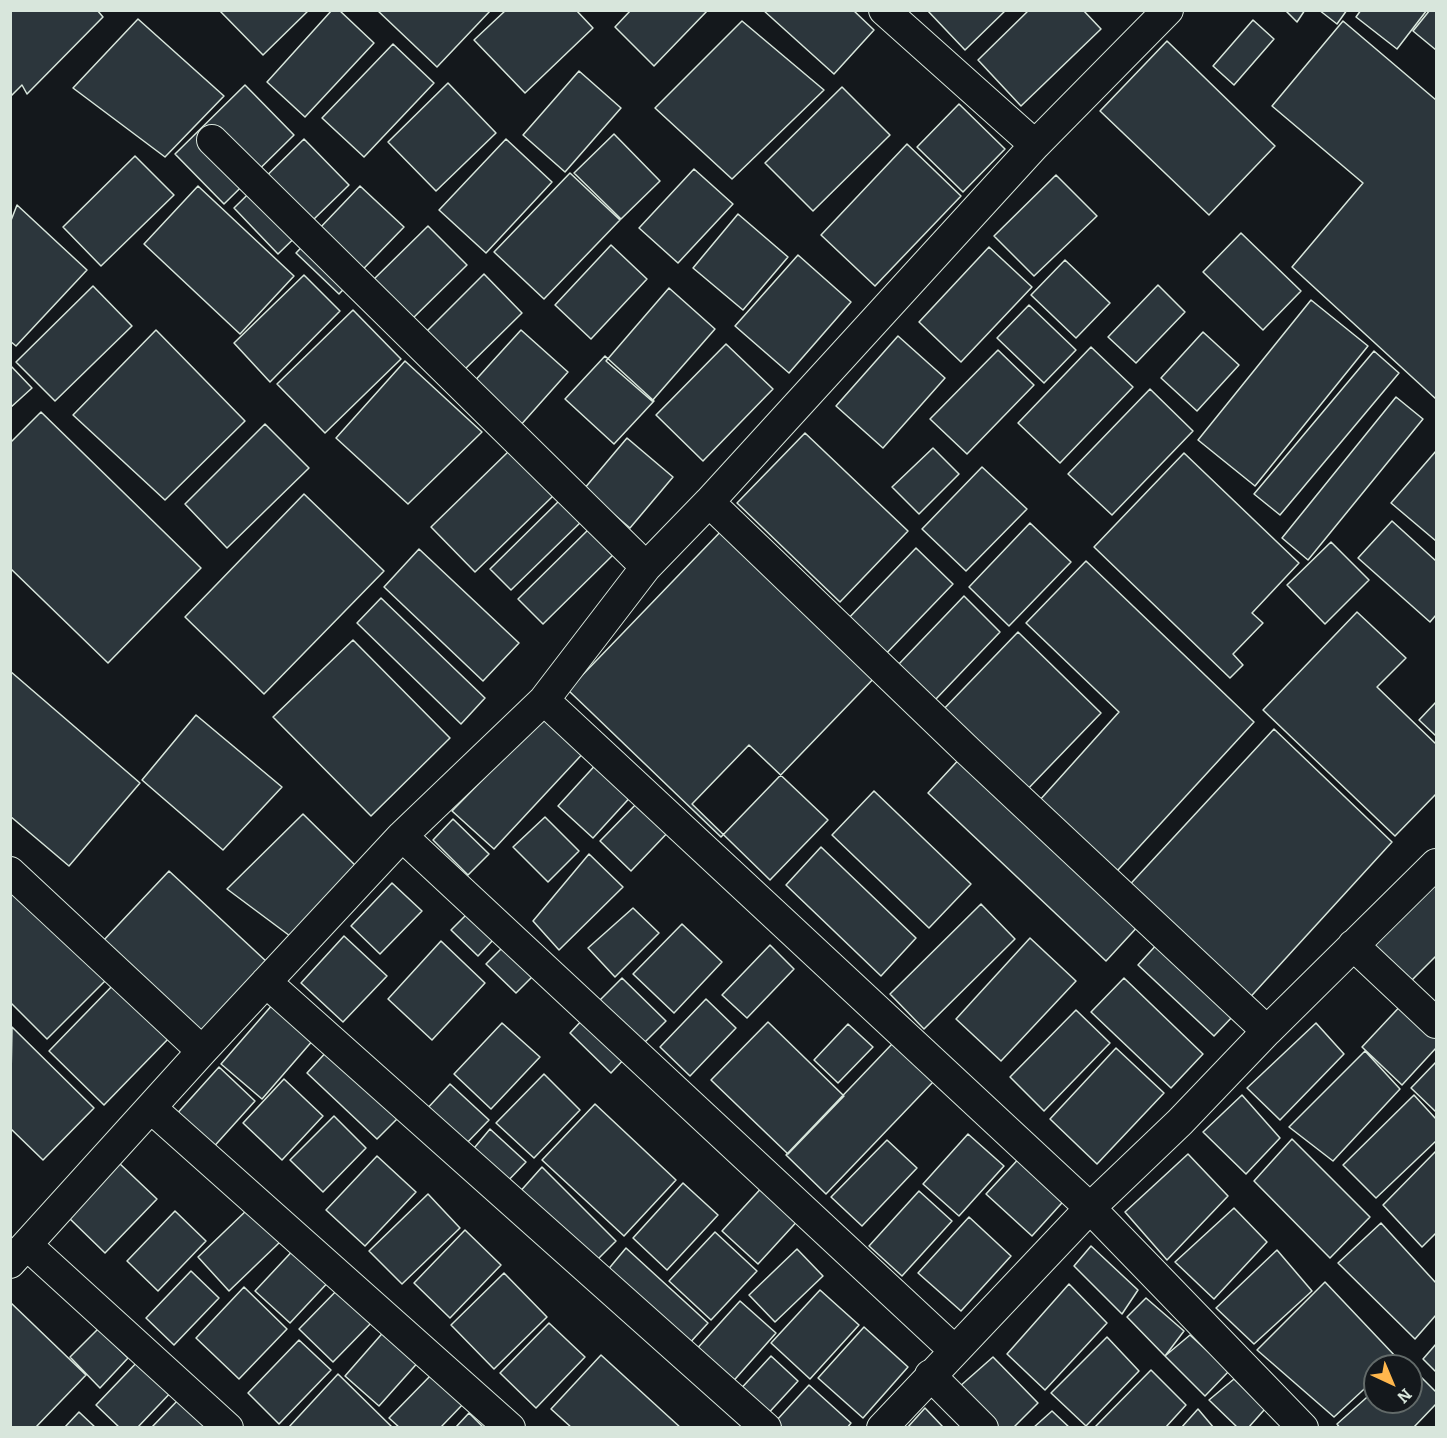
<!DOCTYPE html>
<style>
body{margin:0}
#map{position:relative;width:1447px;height:1438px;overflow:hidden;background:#14181c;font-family:Bitter,serif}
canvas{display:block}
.frame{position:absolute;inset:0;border:12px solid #d8e6dc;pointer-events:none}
.north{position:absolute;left:1363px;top:1354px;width:60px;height:60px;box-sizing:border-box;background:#14181c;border:2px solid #626a69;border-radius:50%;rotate:136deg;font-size:16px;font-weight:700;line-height:24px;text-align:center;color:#d8e6dc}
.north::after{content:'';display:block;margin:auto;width:21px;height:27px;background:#ffb74d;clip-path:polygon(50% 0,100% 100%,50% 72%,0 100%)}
</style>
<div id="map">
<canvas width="1447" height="1438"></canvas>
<div class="frame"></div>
<div class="north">N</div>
</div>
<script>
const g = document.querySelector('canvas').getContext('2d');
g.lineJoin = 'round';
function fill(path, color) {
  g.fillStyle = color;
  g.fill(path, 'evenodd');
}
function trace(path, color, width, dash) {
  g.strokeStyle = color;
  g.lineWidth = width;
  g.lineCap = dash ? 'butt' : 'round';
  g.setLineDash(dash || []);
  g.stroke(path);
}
const building = new Path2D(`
 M10,10H97L103,17L27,94L22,85L10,97Z
 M219,10H309L263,55Z
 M332,10H339L374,43L305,117L267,82Z
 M377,10H491L437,67Z
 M506,10H576L593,28L525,93L474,40Z
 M631,10H708L654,66L615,27Z
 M763,10H853L874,30L834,74Z
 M927,10H1006L965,50Z
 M1029,10H1083L1101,29L1021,106L978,60Z
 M1285,10H1305L1297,22Z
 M1319,10H1347L1337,24Z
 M1361,10H1427L1397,49L1356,17Z
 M1430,10H1436V50L1413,31Z
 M138,19L224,96L165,157L73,88Z
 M1253,20L1274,39L1234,85L1213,66Z
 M742,21L824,90L732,179L655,108Z
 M1343,21L1436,100V399L1292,267L1363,183L1272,106Z
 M1167,41L1275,146L1209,215L1100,111Z
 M393,44L434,83L364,157L322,118Z
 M579,71L621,108L565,172L523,135Z
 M448,83L496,133L436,191L388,142Z
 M245,85L294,135L224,204L175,154Z
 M842,87L890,135L813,211L765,163Z
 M959,104L1005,149L963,192L917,147Z
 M614,134L660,181L621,219L574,173Z
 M304,139L349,185L278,254L234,208Z
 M506,139L552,182L486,253L439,210Z
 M907,144L961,196L875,286L821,235Z
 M135,156L174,195L101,266L63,227Z
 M694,169L733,204L678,263L639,228Z
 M570,173L620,220L544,299L494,252Z
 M1056,175L1097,216L1034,276L994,236Z
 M198,186L294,276L240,334L144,244Z
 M360,186L404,227L339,294L296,253Z
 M17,205L87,270L16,346L10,341V223Z
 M738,214L788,257L743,310L693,268Z
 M428,226L467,265L409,322L371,282Z
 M1241,233L1301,291L1263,330L1203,272Z
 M611,245L647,279L591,339L555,305Z
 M989,247L1032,287L961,362L919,322Z
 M798,255L851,302L789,373L735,326Z
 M1065,260L1110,303L1076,338L1031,295Z
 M484,274L522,313L462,372L424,334Z
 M304,275L340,311L270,382L234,343Z
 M1158,285L1185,312L1136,363L1108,337Z
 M93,286L132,326L55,401L16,362Z
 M669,288L715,329L652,401L606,361Z
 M1311,300L1368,346L1255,486L1198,440Z
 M1029,305L1076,350L1044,383L997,338Z
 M353,310L401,359L325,433L277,384Z
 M156,330L245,421L165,500L73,415Z
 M521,330L568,372L519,427L471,385Z
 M1203,332L1239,365L1197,411L1161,378Z
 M898,336L945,378L883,448L836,406Z
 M726,344L773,389L703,461L656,415Z
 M1091,347L1133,387L1060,463L1018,423Z
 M998,350L1034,385L967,454L930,419Z
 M1374,351L1399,373L1280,515L1254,494Z
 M605,356L654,401L614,444L565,399Z
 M405,361L482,432L408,504L336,438Z
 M10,365L32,388L10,408Z
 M1150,389L1193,431L1112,515L1068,474Z
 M1396,397L1423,419L1308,560L1282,538Z
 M41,412L201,568L108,663L10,568V443Z
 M265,424L309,468L227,548L185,504Z
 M805,433L908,531L840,602L737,503Z
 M627,438L673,477L630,528L584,489Z
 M933,448L959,474L919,514L892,487Z
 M510,450L554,495L475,572L431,527Z
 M1436,451V541L1391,503Z
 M1184,453L1299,563L1252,613L1263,623L1233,654L1243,665L1230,678L1094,547Z
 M982,467L1027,509L966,571L922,529Z
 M304,494L384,571L264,694L185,617Z
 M562,498L583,520L511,590L490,569Z
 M1392,521L1436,561V615L1430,622L1358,558Z
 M1030,523L1071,562L1009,626L969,587Z
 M726,526L879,673L721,837L568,690Z
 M590,528L615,553L543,624L518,599Z
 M1331,542L1369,580L1325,624L1287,585Z
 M916,548L953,584L881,659L844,623Z
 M419,549L519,643L483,681L384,587Z
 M1086,561L1254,722L1117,871L1039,801L1119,712L1026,623Z
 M964,596L1000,632L935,700L898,665Z
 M381,598L485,698L461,724L357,623Z
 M1357,612L1406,658L1377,687L1436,744V794L1395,836L1263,710Z
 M1018,632L1101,713L1023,794L939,714Z
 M353,640L450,738L371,816L273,717Z
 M10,671L140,783L69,866L10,816Z
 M1436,702V736L1419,720Z
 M550,711L588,748L494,849L452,811Z
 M196,715L282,787L223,850L142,780Z
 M1274,729L1392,842L1244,1004L1123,892Z
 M749,745L828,820L770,880L692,804Z
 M963,755L1141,923L1106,961L928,793Z
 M600,760L635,792L593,838L558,806Z
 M874,791L971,884L929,928L832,835Z
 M642,798L673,827L631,871L600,841Z
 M303,814L359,869L290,936L227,889Z
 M545,817L579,851L548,882L513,847Z
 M453,819L489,854L468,875L433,840Z
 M821,847L916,938L881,976L786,885Z
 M589,854L623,887L559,950L533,921Z
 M169,871L267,962L201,1033L103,941Z
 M1436,871V956L1408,984L1368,944Z
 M392,883L422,911L380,954L351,926Z
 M16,891L105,981L47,1039L10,1002V896Z
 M981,904L1015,939L924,1029L890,994Z
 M633,908L659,933L615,977L588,948Z
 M467,914L494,939L478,956L451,930Z
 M682,924L722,962L674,1013L633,974Z
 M344,936L387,976L343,1022L301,983Z
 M1030,938L1076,981L1001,1061L956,1019Z
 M441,941L485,983L432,1040L388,999Z
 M1159,942L1235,1014L1214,1036L1138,965Z
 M770,945L794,969L747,1018L722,995Z
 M504,946L534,975L516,993L486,964Z
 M622,978L666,1021L643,1044L599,1001Z
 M1124,978L1203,1054L1171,1088L1091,1012Z
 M116,982L171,1036L104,1105L49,1051Z
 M706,999L736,1028L690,1076L660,1047Z
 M1406,1000L1436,1029V1048L1402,1085L1362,1047Z
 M273,1004L314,1039L262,1099L221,1064Z
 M1076,1010L1110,1043L1044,1111L1010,1077Z
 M585,1017L627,1056L611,1073L570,1033Z
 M768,1022L844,1096L788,1154L711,1080Z
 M502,1023L540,1057L491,1109L454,1074Z
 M1316,1023L1344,1054L1280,1120L1247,1088Z
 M848,1024L873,1047L838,1083L814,1060Z
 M12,1027L94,1108L43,1160L10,1128Z
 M893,1043L933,1082L826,1194L786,1155Z
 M1116,1048L1164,1093L1097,1164L1050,1119Z
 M329,1049L400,1116L377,1139L307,1073Z
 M1365,1051L1400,1089L1333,1161L1289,1127Z
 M1436,1062V1112L1411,1088Z
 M219,1067L255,1101L210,1151L174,1117Z
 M544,1074L580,1110L534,1158L496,1123Z
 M284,1079L323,1116L282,1160L243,1123Z
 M450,1084L489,1120L463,1147L424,1112Z
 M1242,1095L1280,1138L1246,1174L1203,1132Z
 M1414,1095L1436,1119V1141L1376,1198L1343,1165Z
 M595,1104L676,1180L624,1236L542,1160Z
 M334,1116L366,1148L323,1192L290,1160Z
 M490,1129L526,1162L504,1185L470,1153Z
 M968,1134L1004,1166L959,1216L923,1184Z
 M1292,1139L1370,1217L1330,1258L1254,1181Z
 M887,1140L917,1168L862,1226L831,1197Z
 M1436,1151V1233L1422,1247L1383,1205Z
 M1024,1153L1070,1194L1032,1236L986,1194Z
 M1188,1154L1228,1196L1167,1260L1125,1212Z
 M377,1156L416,1192L365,1246L326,1210Z
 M118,1162L157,1199L105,1253L67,1216Z
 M542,1167L616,1241L595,1262L517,1195Z
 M683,1183L718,1215L667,1270L633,1238Z
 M766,1183L802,1216L758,1264L722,1231Z
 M919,1191L952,1221L902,1276L869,1246Z
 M428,1194L460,1228L402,1284L369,1251Z
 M249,1208L280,1242L229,1291L198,1257Z
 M1234,1208L1267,1242L1214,1299L1175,1262Z
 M175,1211L206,1241L158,1291L127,1261Z
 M969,1217L1011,1256L961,1311L918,1273Z
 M1381,1223L1436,1283V1315L1415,1339L1338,1263Z
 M465,1230L501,1265L450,1318L414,1283Z
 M715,1232L757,1271L711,1320L669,1281Z
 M299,1244L333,1277L290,1323L255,1291Z
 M1091,1246L1138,1290L1122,1314L1074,1266Z
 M626,1248L708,1323L687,1346L606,1272Z
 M797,1249L823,1276L775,1322L749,1295Z
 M1277,1250L1312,1291L1254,1344L1216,1308Z
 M191,1271L219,1298L174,1345L146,1318Z
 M504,1273L547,1317L494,1369L451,1325Z
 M1325,1282L1397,1358L1389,1366H1375V1379L1334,1417L1257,1350Z
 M343,1284L377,1317L333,1362L299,1329Z
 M1069,1284L1107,1323L1045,1390L1007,1354Z
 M244,1287L287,1329L239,1379L196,1338Z
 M820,1290L859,1325L810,1379L771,1343Z
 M1146,1298L1184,1331L1165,1356L1127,1317Z
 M740,1301L776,1333L729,1386L693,1353Z
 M10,1302L86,1375L35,1428H10Z
 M549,1323L585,1357L536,1408L500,1373Z
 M864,1327L908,1367L863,1418L818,1378Z
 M387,1328L421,1359L379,1406L345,1376Z
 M98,1329L128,1358L100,1388L70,1357Z
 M1190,1335L1229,1371L1205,1396L1165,1356Z
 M1107,1337L1139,1371L1086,1426L1051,1393Z
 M299,1340L331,1370L279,1424L248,1393Z
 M1436,1344V1372L1423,1359Z
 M601,1355L681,1428H572L551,1409Z
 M143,1356L176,1387L137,1428H120L96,1405Z
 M771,1356L798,1381L764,1418L736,1394Z
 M993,1357L1038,1403L1013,1428H995L959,1387Z
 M1411,1367L1436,1392V1404L1413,1428H1340L1337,1424L1375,1390V1402H1411Z
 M1151,1370L1186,1405L1165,1428H1094Z
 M434,1372L465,1402L440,1428H400L389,1418Z
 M338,1374L393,1428H288Z
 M1234,1379L1265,1409L1248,1428H1238L1209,1400Z
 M809,1385L851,1423L847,1428H783L776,1421Z
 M180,1398L211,1428H151Z
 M925,1408L944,1428H907Z
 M1198,1409L1214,1428H1181Z
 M1052,1411L1070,1428H1033Z
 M79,1412L96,1428H64Z
 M469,1413L484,1428H455Z`);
const minor = new Path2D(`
 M884,10L1035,145
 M212,140L646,567
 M709,502L969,752L1267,1031
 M544,700L1090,1208L1303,1428
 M402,836L954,1350
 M10,872L202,1051
 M1353,945L1436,1023
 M266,982L766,1428
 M151,1108L510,1428
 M27,1245L228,1428
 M10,1263L202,1051L402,836L544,700L646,567L709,502L1035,145L1168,10
 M930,1375L983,1428
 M882,1428L1090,1208L1180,1122L1267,1031L1436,864`);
fill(building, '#2c363c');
trace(building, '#d8e6dc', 1.5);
trace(minor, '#d8e6dc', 32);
trace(minor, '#14181c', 30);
</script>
